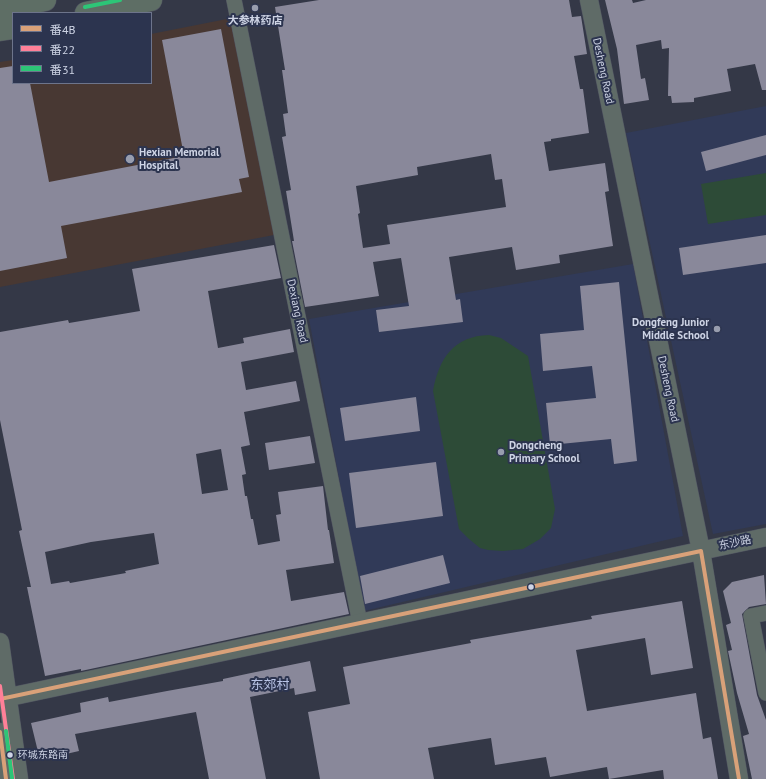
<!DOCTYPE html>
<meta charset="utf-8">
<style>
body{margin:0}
#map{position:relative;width:766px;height:779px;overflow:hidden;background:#343847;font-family:"PT Sans","Noto Sans SC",sans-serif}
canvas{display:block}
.legend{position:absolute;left:12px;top:12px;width:140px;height:72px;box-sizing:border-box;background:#2c344f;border:1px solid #6d748b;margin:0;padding:5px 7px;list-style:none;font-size:12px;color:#ced4e5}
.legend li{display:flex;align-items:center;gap:8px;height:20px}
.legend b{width:20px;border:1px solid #6d748b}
</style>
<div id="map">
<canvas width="766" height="779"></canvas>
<ul class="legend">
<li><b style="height:5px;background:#d9a179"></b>番4B</li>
<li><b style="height:5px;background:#ff8098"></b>番22</li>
<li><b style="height:5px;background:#2dc577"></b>番31</li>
</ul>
</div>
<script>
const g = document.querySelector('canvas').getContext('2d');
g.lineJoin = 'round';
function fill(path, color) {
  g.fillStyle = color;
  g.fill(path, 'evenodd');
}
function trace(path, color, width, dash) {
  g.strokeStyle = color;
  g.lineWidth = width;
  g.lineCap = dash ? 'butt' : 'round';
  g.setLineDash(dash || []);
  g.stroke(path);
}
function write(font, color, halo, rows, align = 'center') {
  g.font = font + ' "PT Sans","Noto Sans SC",sans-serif';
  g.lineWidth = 4;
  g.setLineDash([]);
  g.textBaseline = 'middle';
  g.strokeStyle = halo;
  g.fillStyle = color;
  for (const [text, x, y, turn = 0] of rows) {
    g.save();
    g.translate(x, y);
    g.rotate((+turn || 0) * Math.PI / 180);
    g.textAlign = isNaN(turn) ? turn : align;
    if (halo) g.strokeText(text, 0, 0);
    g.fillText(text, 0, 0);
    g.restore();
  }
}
const built = new Path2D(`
 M766,106V524L713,534L626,133Z
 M633,264L683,536L364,611L309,319Z`);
const medical = new Path2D(`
 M232,18L274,235L0,287V62L13,60V83H151V34Z`);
const green = new Path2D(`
 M766,173V215L708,224L701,184Z
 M489,335L501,338L528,356L555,509L551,528L540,539L523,549L503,551L488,550L480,548L469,539L459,529L433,391C439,358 454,336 489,335Z`);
const building = new Path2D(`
 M319,0H569L572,17L581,16L587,54L574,56L580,89H583L589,133L551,139V141L544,142L549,171L605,163L609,191L605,192L613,246L559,255L560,263L516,270L512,247L449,257L456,300L460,299L463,322L379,332L376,310L409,306L401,258L373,262L379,296L305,307L292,241H294L286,191L291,190L282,137L286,136L283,114L288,113L282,70H285L275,7ZM491,154L495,180L502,179L506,207L387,225L390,244L363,248L358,214L360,213L356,186L418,175L417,167Z
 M605,0H632L633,3L646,0H766V90H762L755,64L727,69L731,91L694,98V102L672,103L671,96H668L669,48L662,49L661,40L636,45L641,79L645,78L649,100L624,104L617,49Z
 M221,29L249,177L239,179L242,192L61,226L67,258L0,271V68L13,66V83H30L49,182L184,156L162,40Z
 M766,135V155L706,171L701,152Z
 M766,235V263L683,275L679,248Z
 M274,245L281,278L208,291L218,348L244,343L243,338L290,329L294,352L241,362L246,390L296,381L300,401L244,412L250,445L241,447L246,474L242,475L245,496H247L251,519H253L258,545L280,541L276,515L281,514L278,492L323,486L328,530H329L334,563L286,570L291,601L344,592L349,614L81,671V669L45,676L27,587H31L19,531L22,530L0,420V332L68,320L69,323L140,311L132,269ZM221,449L228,490L202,494L196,454ZM154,533L159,564L125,571L126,573L70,583L69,581L51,584L45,552L91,542Z
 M619,282L637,461L614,464L611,439L550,445L546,403L596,398L592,366L543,371L540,334L584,330L580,286Z
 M416,397L420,431L345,441L340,408Z
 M310,436L315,463L269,470L265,443Z
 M436,462L443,516L356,528L349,473Z
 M443,555L450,583L365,604L360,576Z
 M764,575L766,604L749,607L742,614L757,695L766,720V779H752L743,736L749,734L737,693L728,651L732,650L726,625L731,623L723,591L732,582Z
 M682,601L693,668L651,675L645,638L576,650L587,711L696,693L703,739L711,737L718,779H664L663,770L609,779L607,767L550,777L546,757L495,765L491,738L428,748L434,779H320L308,712L350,704L343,667L471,643L470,640L592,619L591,616Z
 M310,661L316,691L295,695L294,688L250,697L266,779H209L196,712L75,734L79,751L40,760L31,723L81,712L80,703L108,697L109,702L167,691L223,681V679L251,673Z`);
const minor = new Path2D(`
 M234,0L360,623
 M766,613L751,616L766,693`);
const tertiary = new Path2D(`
 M589,0L701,551L739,779
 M0,642L19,779
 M0,699L766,537
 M0,732L6,779`);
const primary = new Path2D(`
 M0,9L45,0
 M86,13L151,0
 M0,30L13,28`);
const bus1 = new Path2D(`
 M0,699L701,551L739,779
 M0,732L6,779`);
const bus2 = new Path2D(`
 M0,686L13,779`);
const bus3 = new Path2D(`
 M85,7L120,0
 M6,731L12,778`);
const markers = [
 [255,8,4,"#989dae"],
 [130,159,5,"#989dae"],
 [717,329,4,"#989dae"],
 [501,452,4,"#989dae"],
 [531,587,3.5,"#ced4e5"],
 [10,755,3.5,"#ced4e5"]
];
const busNames = [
 ["环城东路南",18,755]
];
const poiNames = [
 ["大参林药店",255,21,"center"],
 ["Hexian Memorial",139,153],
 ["Hospital",139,166],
 ["Dongfeng Junior",709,323,"right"],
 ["Middle School",709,336,"right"],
 ["Dongcheng",509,446],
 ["Primary School",509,459]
];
const streetNames = [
 ["Desheng Road",603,71,78],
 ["Dexiang Road",297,311,78],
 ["Desheng Road",668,389,78],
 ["东沙路",735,543,-12]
];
const quarterNames = [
 ["东郊村",270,685]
];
fill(built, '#313a58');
fill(medical, '#483833');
fill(green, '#2d4b37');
fill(building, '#89889a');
trace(minor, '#515562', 16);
trace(tertiary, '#515562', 19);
trace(primary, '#515562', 23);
trace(minor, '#5f6b67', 15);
trace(tertiary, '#5f6b67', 18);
trace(primary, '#5e6e65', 22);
trace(bus1, '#d9a179', 4);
trace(bus2, '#ff8098', 4);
trace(bus3, '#2dc577', 4);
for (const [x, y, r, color] of markers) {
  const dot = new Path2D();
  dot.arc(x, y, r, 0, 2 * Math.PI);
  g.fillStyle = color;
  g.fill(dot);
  trace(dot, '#2c344f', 1.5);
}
write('10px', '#ced4e5', '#2c344f', busNames, 'left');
write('bold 11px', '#ced4e5', '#2c344f', poiNames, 'left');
write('11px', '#ced4e5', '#2c344f', streetNames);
write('13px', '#b8c3e5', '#2c344f', quarterNames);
</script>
